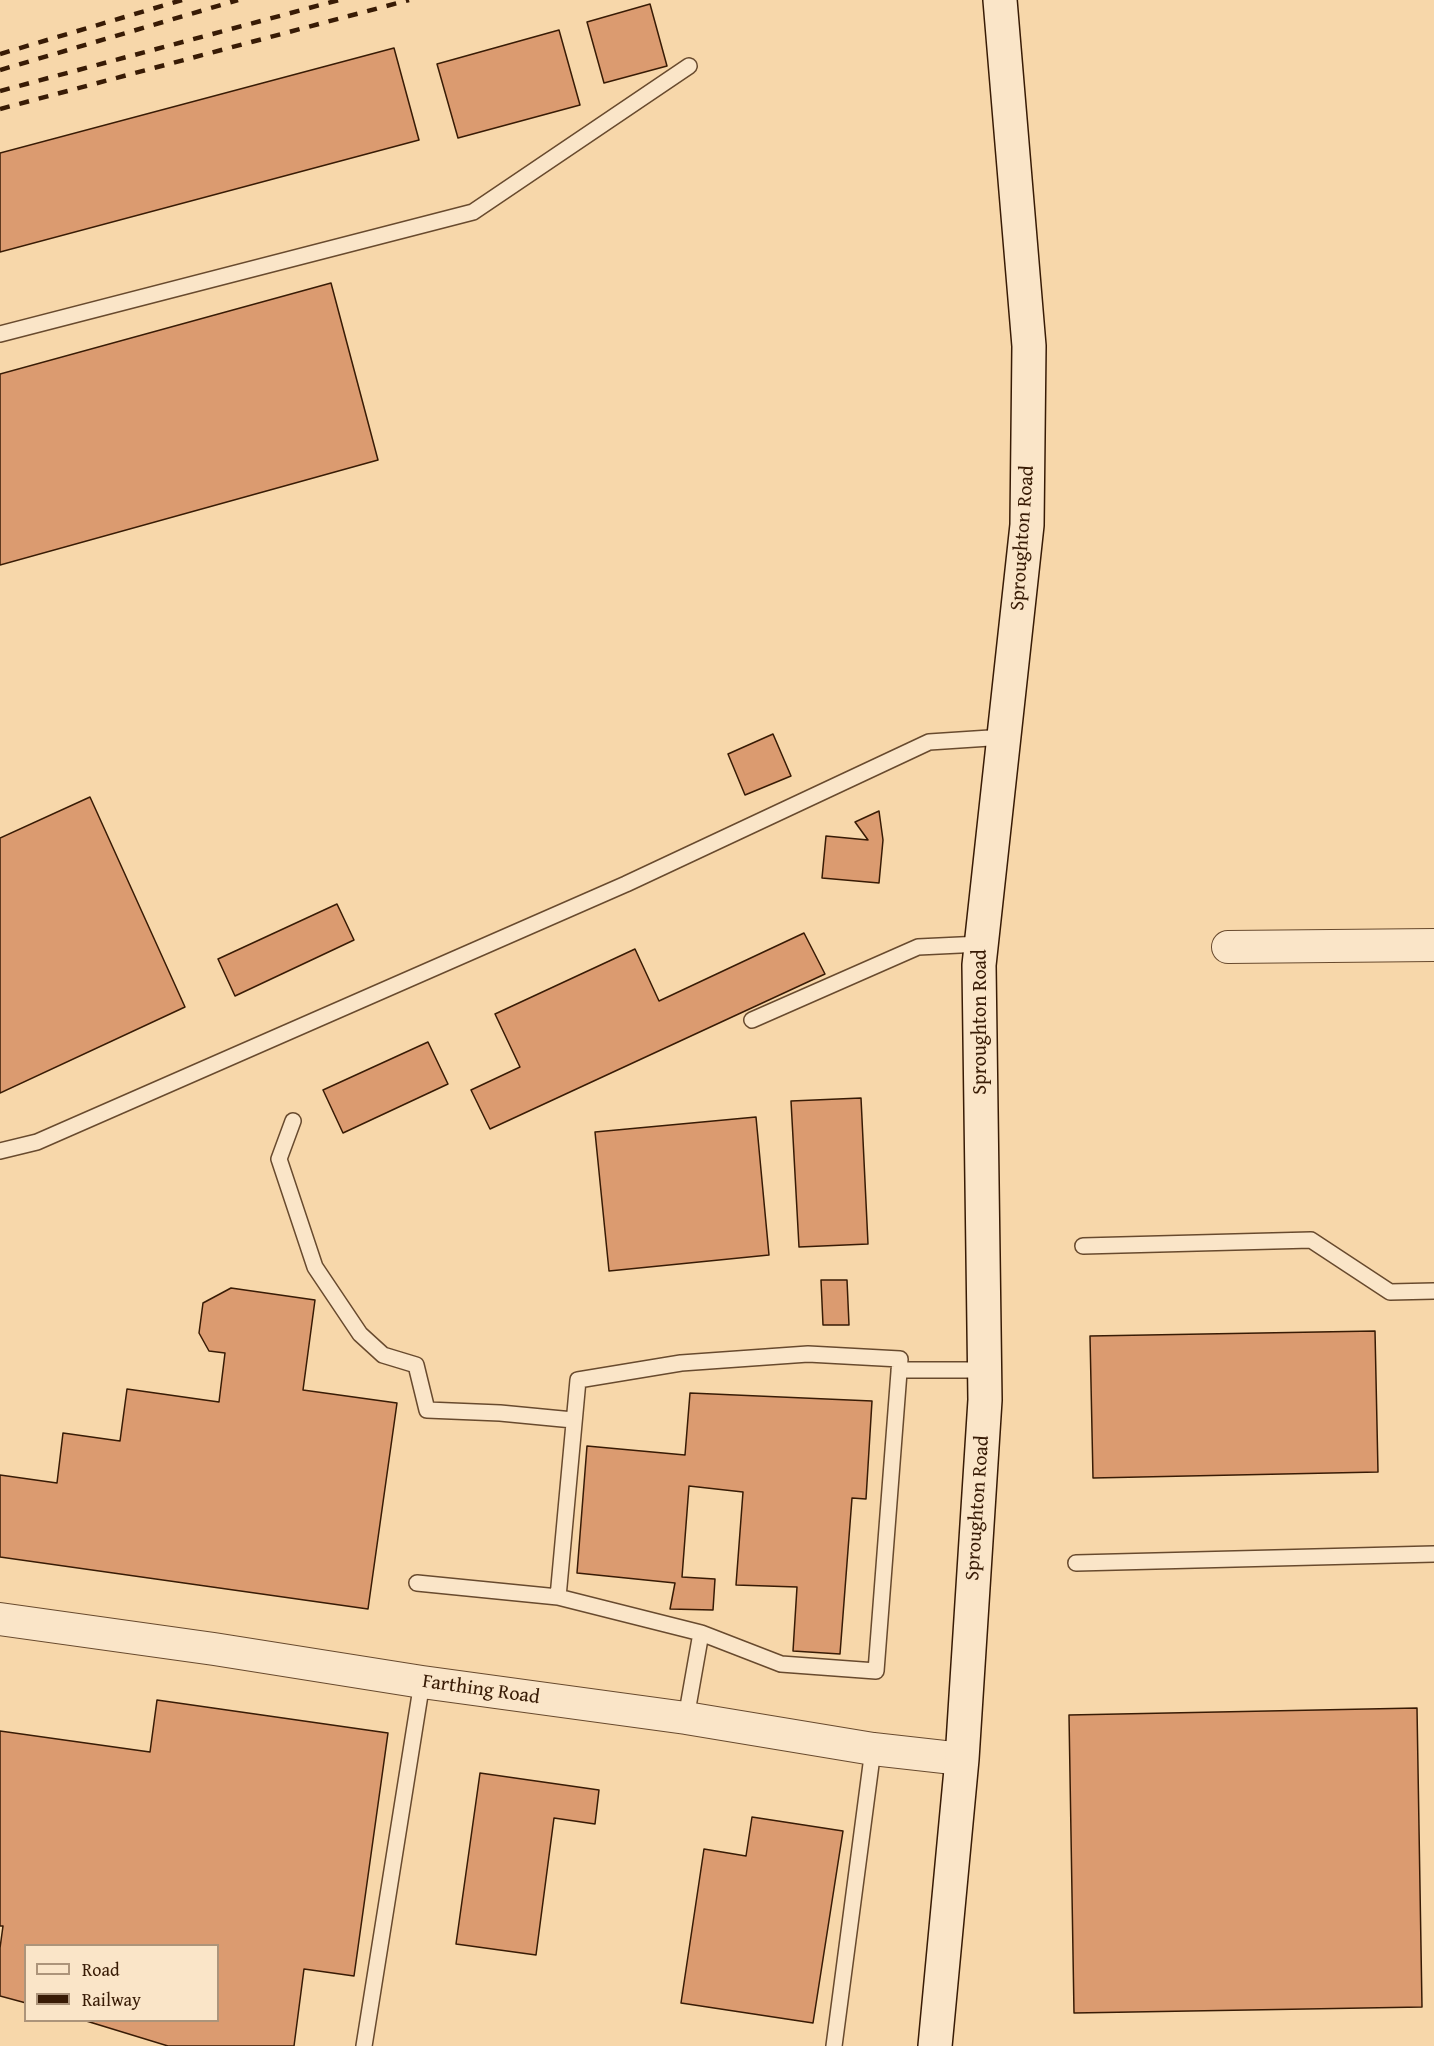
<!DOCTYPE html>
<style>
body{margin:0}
#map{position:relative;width:1434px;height:2046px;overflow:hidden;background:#f7d7aa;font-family:"Gentium Book Plus",serif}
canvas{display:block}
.legend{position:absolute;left:24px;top:1944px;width:195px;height:78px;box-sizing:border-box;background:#fae5c8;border:2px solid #ac947a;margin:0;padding:8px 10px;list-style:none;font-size:18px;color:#381b05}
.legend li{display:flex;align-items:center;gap:12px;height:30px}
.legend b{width:30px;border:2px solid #ac947a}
</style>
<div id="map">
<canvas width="1434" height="2046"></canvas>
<ul class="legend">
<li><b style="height:8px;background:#fae5c8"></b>Road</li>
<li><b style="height:8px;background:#381b05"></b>Railway</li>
</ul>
</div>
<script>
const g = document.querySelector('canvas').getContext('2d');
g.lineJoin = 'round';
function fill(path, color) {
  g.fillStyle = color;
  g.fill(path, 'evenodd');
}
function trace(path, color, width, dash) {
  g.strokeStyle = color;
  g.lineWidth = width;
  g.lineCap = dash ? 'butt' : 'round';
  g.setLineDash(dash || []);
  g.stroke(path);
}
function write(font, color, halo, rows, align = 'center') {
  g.font = font + ' "Gentium Book Plus",serif';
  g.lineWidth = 6;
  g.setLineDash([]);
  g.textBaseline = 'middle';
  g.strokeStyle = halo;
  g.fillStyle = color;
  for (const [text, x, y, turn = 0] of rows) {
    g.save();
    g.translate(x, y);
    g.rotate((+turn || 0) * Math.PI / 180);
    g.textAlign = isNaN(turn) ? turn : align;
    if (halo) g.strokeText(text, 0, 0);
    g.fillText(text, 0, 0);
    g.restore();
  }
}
const building = new Path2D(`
 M650,4L667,66L604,83L587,22Z
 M559,30L580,105L458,138L437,64Z
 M394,48L419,140L0,252V153Z
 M331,283L378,460L0,565V374Z
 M773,734L791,776L745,795L728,754Z
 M90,797L185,1007L0,1093V838Z
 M879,811L883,840L879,883L822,878L826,836L868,840L855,822Z
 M337,904L354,940L235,996L218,959Z
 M804,933L825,974L490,1129L471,1090L520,1067L495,1014L635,949L659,1001Z
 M428,1042L448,1084L343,1133L323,1090Z
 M861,1098L868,1244L799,1247L791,1101Z
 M756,1117L769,1255L609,1271L595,1132Z
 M821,1280H847L849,1325H823Z
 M231,1288L315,1300L303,1390L397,1403L368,1609L0,1557V1475L57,1483L63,1433L120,1441L127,1389L219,1402L225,1353L209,1351L199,1333L203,1303Z
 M1375,1331L1378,1472L1093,1478L1090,1336Z
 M690,1393L872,1401L866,1499L852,1498L840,1654L793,1651L797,1587L736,1585L743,1492L689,1486L682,1577L715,1579L713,1610L670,1609L675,1583L577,1573L587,1446L685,1455Z
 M157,1700L388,1733L354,1976L304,1969L294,2046H168L83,2020H218V1946H26V2003L0,1996V1948L3,1926H0V1731L150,1752Z
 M1417,1708L1422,2007L1074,2013L1069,1715Z
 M480,1773L599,1790L595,1824L554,1818L536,1955L456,1944Z
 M752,1817L843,1831L813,2023L681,2003L704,1849L746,1856Z`);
const lane = new Path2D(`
 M0,334L473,212L689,66
 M752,1020L918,947L981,944
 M293,1121L279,1159L315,1267L360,1334L383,1355L416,1365L427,1410L500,1413L573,1420
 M0,1151L37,1142L626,884L929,742L1005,737
 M1083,1246L1311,1240L1390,1292L1434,1291
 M899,1370H985
 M1076,1563L1434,1554
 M417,1583L558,1597L701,1633L686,1718
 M558,1597L578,1380L681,1363L808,1354L900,1359L876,1671L781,1664L701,1633
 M364,2046L422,1682
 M834,2046L873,1749`);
const street = new Path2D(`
 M1228,947L1434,945
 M0,1619L214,1649L422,1682L686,1718L873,1749L962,1759`);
const secondary = new Path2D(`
 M935,2046L962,1759L985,1400L979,965L1027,525L1029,346L1000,0`);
const rail = new Path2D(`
 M0,54L182,0
 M0,70L238,0
 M0,91L339,0
 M0,109L409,0`);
const streetNames = [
 ["Sproughton Road",1023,538,-86],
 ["Sproughton Road",981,1022,-90],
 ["Sproughton Road",978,1508,-86],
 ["Farthing Road",481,1690,8]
];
fill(building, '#db9b70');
trace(building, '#381b05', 1.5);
trace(lane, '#684a2e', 18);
trace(street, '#684a2e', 34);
trace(secondary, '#381b05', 36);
trace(lane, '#fae5c8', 15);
trace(street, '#fae5c8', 32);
trace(secondary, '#fae5c8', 33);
trace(rail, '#381b05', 4.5, [10, 10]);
write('20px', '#381b05', '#fae5c8', streetNames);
</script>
